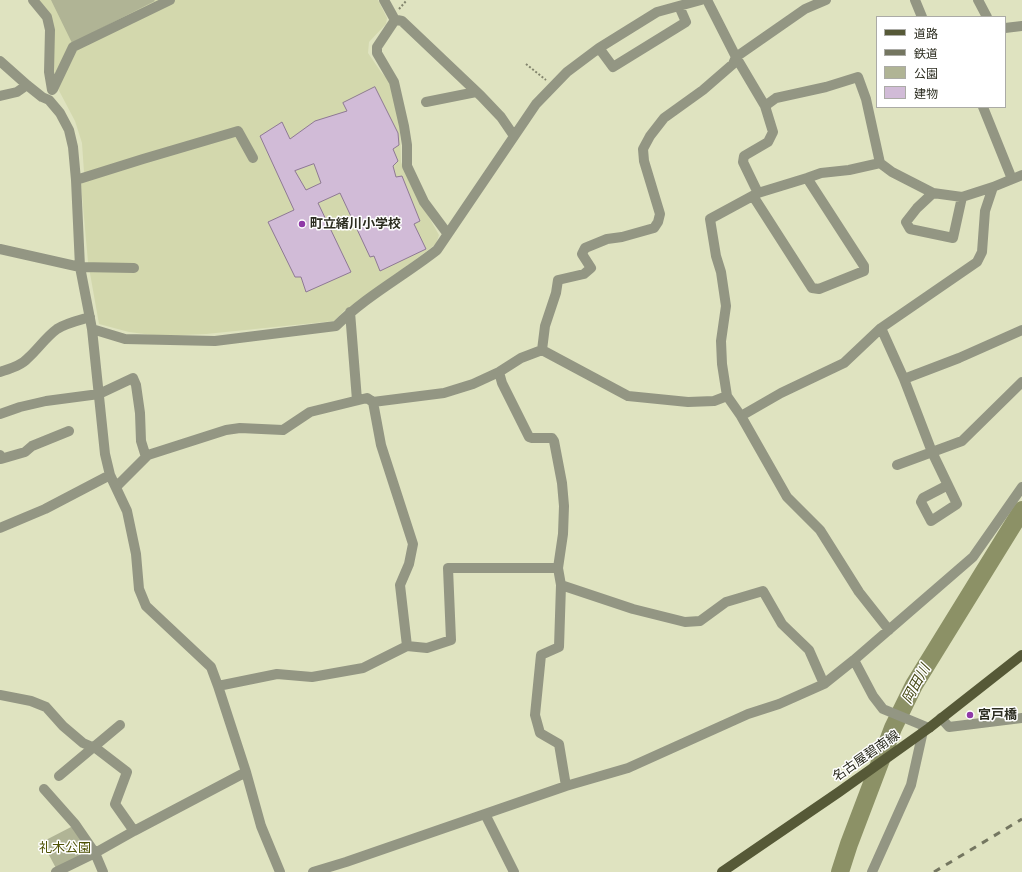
<!DOCTYPE html>
<meta charset="utf-8">
<style>
body{margin:0}
#map{position:relative;width:1022px;height:872px;overflow:hidden;background:#dfe3c0;font-family:"Golos Text","Noto Sans JP",sans-serif}
canvas{display:block}
.legend{position:absolute;left:876px;top:16px;width:130px;height:92px;box-sizing:border-box;background:#fff;border:1px solid #ababa6;margin:0;padding:5px 7px;list-style:none;font-size:12px;color:#2c2d20}
.legend li{display:flex;align-items:center;gap:8px;height:20px}
.legend b{width:20px;border:1px solid #ababa6}
</style>
<div id="map">
<canvas width="1022" height="872"></canvas>
<ul class="legend">
<li><b style="height:5px;background:#565937"></b>道路</li>
<li><b style="height:5px;background:#747660"></b>鉄道</li>
<li><b style="height:11px;background:#b0b495"></b>公園</li>
<li><b style="height:11px;background:#d1bbd7"></b>建物</li>
</ul>
</div>
<script>
const g = document.querySelector('canvas').getContext('2d');
g.lineJoin = 'round';
function fill(path, color) {
  g.fillStyle = color;
  g.fill(path, 'evenodd');
}
function trace(path, color, width, dash) {
  g.strokeStyle = color;
  g.lineWidth = width;
  g.lineCap = dash ? 'butt' : 'round';
  g.setLineDash(dash || []);
  g.stroke(path);
}
function write(font, color, halo, rows, align = 'center') {
  g.font = font + ' "Golos Text","Noto Sans JP",sans-serif';
  g.lineWidth = 3;
  g.setLineDash([]);
  g.textBaseline = 'middle';
  g.strokeStyle = halo;
  g.fillStyle = color;
  for (const [text, x, y, turn = 0] of rows) {
    g.save();
    g.translate(x, y);
    g.rotate((+turn || 0) * Math.PI / 180);
    g.textAlign = isNaN(turn) ? turn : align;
    if (halo) g.strokeText(text, 0, 0);
    g.fillText(text, 0, 0);
    g.restore();
  }
}
const built = new Path2D(`
 M39,0H378L387,18L386,24L369,42L368,53L381,72L390,82L400,127L401,162L409,182L439,235L436,244L359,302L345,310L334,321L206,334L160,336L129,332L99,324L88,262L81,184L92,174L84,172L82,143L75,121L55,83L51,18Z`);
const green = new Path2D(`
 M51,0H154L155,1L72,43Z
 M73,826L88,854L57,870L42,842Z`);
const river = new Path2D(`
 M840,872L849,844L893,728L914,685L1022,510`);
const building = new Path2D(`
 M375,87L398,133L399,145L393,149L398,161L393,166L396,177L402,176L420,221L414,224L426,249L380,271L374,256L370,257L340,193L318,203L351,272L306,292L301,277H295L268,222L294,210L260,136L282,122L290,139L315,121L347,111L343,103ZM314,164L321,183L306,190L295,171Z`);
const path = new Path2D(`
 M399,9L407,0
 M526,64L546,80`);
const minor = new Path2D(`
 M33,0L47,17L50,30L49,72L52,90
 M384,0L395,20L377,47V53L394,82L404,126L407,145V166L424,202L447,233
 M707,0L736,57L765,106L773,132L768,142L744,156L743,162L758,193
 M915,0L922,17
 M978,0L987,17
 M397,20L402,21L481,96L501,117L514,136
 M1005,28L1022,26
 M599,48L613,67L686,22L679,6
 M0,61L27,85L42,97L49,100L60,113L69,130L73,147L76,180L80,267L92,329L105,454L110,475L127,511L136,554L139,589L146,606L211,667L218,686L246,772L261,826L280,872
 M53,89L73,47L170,0
 M0,96L17,92L27,85
 M426,102L476,92
 M765,106L776,98L826,87L858,77L866,99L880,163
 M983,107L1012,179
 M76,180L143,159L238,131L253,158
 M933,193L917,208L906,222L910,229L953,238L962,197
 M753,196L812,288L819,289L864,271V266L807,178
 M0,249L80,267L134,268
 M350,312L357,400
 M881,328L904,379L932,452L957,504L931,521L921,502L923,498L948,485
 M92,329L125,339L215,341L336,326C366,296 404,276 437,250L536,104L567,72L599,48L657,12L701,0
 M542,350L545,326L556,293L558,280L584,274L591,268L582,254L585,248L607,239L622,237L654,228L658,222L660,214L644,161L643,149L650,136L664,118L703,90L733,64L736,57L805,9L826,0
 M542,350L628,396L688,402L714,401L727,396
 M0,372C9,369 21,366 28,358C38,349 46,337 57,329C66,323 80,320 90,317
 M499,372L502,383L529,437L532,438H552L554,441L562,483L564,506L563,534L558,568L561,585L559,647L541,655L535,715L540,733L559,744L566,786
 M904,379L959,358L1022,330
 M0,414L20,407L46,401L99,394L133,378L136,385L140,413L141,441L146,457
 M741,416L781,393L844,363L881,328L977,262L982,252L985,211L993,187
 M0,455L1,459L25,452L32,446L69,431
 M897,465L962,441L1022,382
 M116,487L148,455L226,430L240,428L283,430L310,412L367,398L373,402L444,393L473,384L499,372L521,358L542,350
 M0,528L45,509L110,475
 M561,585L633,609L685,622L700,621L726,602L763,591L782,624L809,650L824,684
 M889,630L859,592L820,530L787,497L741,416L727,396L722,364L721,341L726,306L721,272L716,256L710,219L758,193L807,178L821,173L849,170L880,163L892,172L933,193L962,197L993,187L1022,175
 M407,646L427,648L451,640L448,568H558
 M854,660L873,696L883,709L929,728
 M218,686L277,674L312,677L363,668L407,646L400,585L409,564L413,544L381,445L373,402
 M0,695L31,701L46,707L63,726L83,743L97,749L127,772L115,804L134,831
 M941,718L949,727L1022,718
 M59,776L120,725
 M44,789L75,824L95,853L103,872
 M485,814L514,872
 M56,872L95,853L134,831L246,772
 M313,872L346,862L566,786L628,768L748,714L779,704L824,684L854,660L973,557L1022,487
 M872,872L911,785L923,731`);
const major = new Path2D(`
 M722,872L839,792L929,728L1022,655`);
const rail = new Path2D(`
 M934,872L1022,819`);
const markers = [
 [302,224,4,"#8f39a7"],
 [970,715,4,"#8f39a7"]
];
const poiNames = [
 ["町立緒川小学校",310,224],
 ["宮戸橋",978,715]
];
const streetNames = [
 ["名古屋碧南線",866,756,-35]
];
const parkNames = [
 ["礼木公園",65,848]
];
const waterNames = [
 ["岡田川",916,684,-61]
];
fill(built, '#d3d8ad');
fill(green, '#b0b495');
trace(river, '#8c9166', 18);
fill(building, '#d1bbd7');
trace(building, '#8e7994', 1);
trace(path, '#82846d', 2, [2, 2]);
trace(minor, '#939683', 10);
trace(major, '#565937', 10);
trace(rail, '#747660', 3, [7, 7]);
for (const [x, y, r, color] of markers) {
  const dot = new Path2D();
  dot.arc(x, y, r, 0, 2 * Math.PI);
  g.fillStyle = color;
  g.fill(dot);
  trace(dot, '#fff', 1.5);
}
write('bold 13px', '#2c2d20', '#fff', poiNames, 'left');
write('13px', '#2c2d20', '#fff', streetNames);
write('13px', '#4e5105', '#fff', parkNames);
write('italic 14px', '#454814', '#fff', waterNames);
</script>
